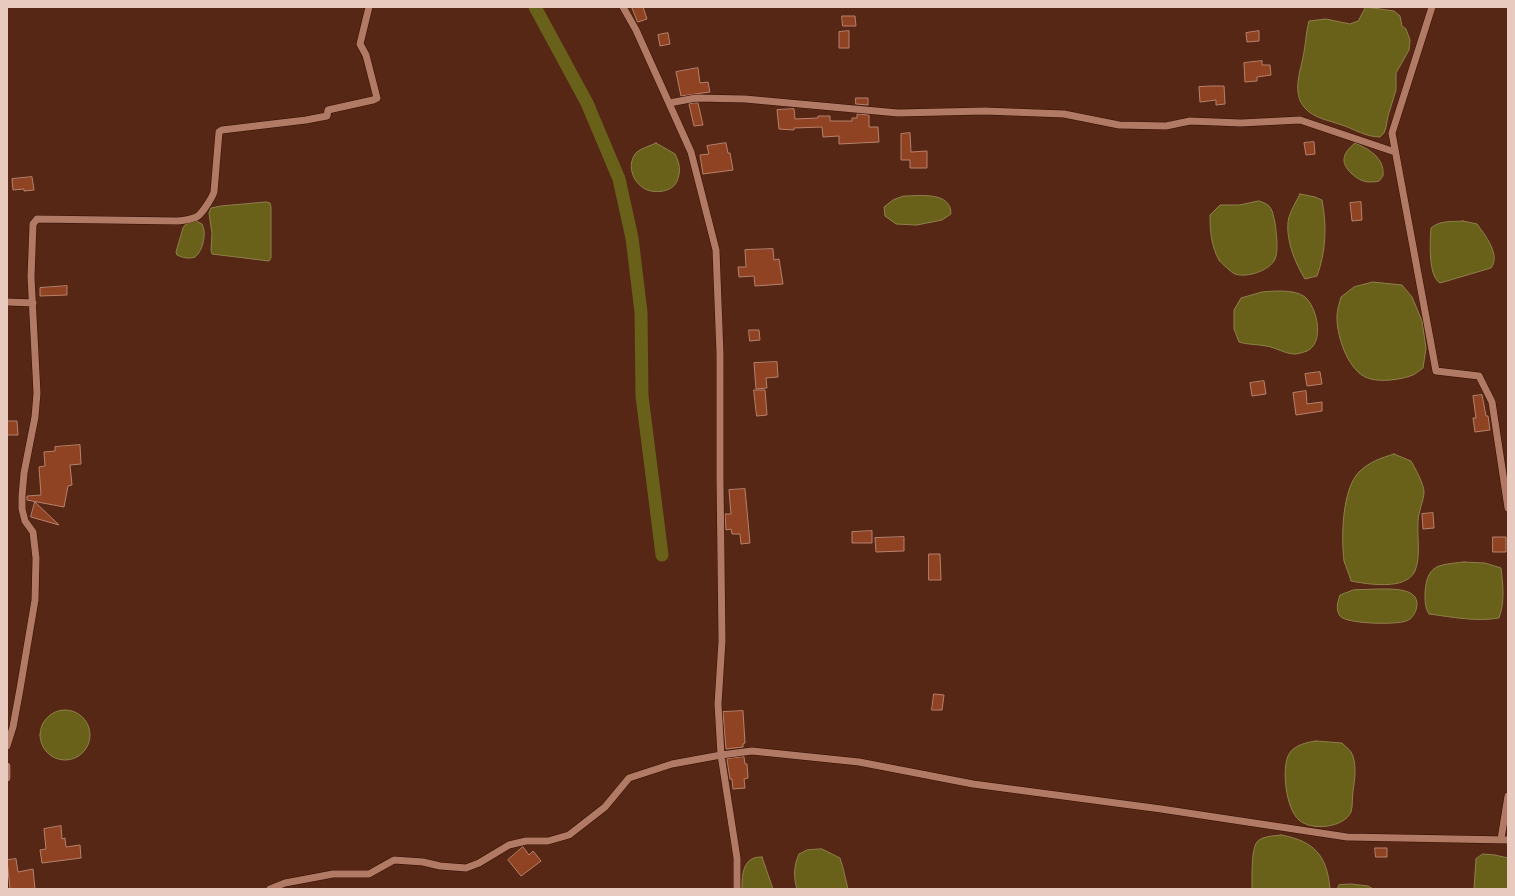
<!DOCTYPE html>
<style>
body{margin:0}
#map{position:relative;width:1515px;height:896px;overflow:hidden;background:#552714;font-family:"IBM Plex Sans",sans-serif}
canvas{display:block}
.frame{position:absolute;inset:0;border:8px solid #e8cabf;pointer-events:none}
</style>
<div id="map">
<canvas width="1515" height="896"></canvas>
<div class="frame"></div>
</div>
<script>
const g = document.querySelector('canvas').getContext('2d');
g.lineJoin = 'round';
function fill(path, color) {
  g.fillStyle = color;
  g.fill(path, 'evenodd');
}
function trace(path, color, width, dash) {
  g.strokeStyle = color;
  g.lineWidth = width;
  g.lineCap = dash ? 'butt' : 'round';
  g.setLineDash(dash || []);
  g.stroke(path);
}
const water = new Path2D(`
 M1366,7L1394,11L1400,16L1402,26L1406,29L1410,40L1409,50L1396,73V90L1388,116L1386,127L1384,133L1380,137C1366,137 1354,129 1342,125C1331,121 1313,118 1305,108C1291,93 1301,70 1304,52C1306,41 1306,32 1309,21L1326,19L1350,24L1358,21Z
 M656,143L675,154C680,164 681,171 677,181C673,192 655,194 645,189C632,182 626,163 637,152C642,148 650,146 656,143Z
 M1355,143C1369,149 1385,158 1383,176L1379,181C1376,182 1372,182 1369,182C1363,182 1356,178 1352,174C1339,162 1343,153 1355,143Z
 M1300,194L1315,197L1322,200C1327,225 1326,252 1317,276L1305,279C1295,263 1284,236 1289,217C1292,208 1296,202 1300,194Z
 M904,196C920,196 951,191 951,214L942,220L917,225L896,224L885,216L884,207L893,200Z
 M1259,201C1272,205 1272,209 1275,223C1276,231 1279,251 1275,259C1270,271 1246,278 1235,274C1232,273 1220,262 1219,260C1211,246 1210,230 1210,215L1220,205H1239Z
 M267,202L270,203L271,207V258L269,261L212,254L211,250L212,234L209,213L211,208L221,206Z
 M196,221L202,224C207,233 203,251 195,257C189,259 183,258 177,255L176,252L183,228L185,225Z
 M1463,221L1477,224C1485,235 1501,255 1491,268L1440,283C1428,276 1430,242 1431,228C1440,220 1452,222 1463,221Z
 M1373,282L1402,285L1412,297L1422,321L1426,348L1423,368C1420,370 1417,373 1413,375C1401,380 1377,383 1365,377C1347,368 1336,334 1337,315C1337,309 1340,302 1341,297L1354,287Z
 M1276,291C1286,291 1300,291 1307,299C1318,311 1324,343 1307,351C1304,352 1298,354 1295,354C1285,354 1275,347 1266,346C1256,344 1249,345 1239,342L1234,329V310L1241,298L1262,292Z
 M1394,454L1411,461C1415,468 1424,484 1424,492C1424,500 1418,512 1418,522C1417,538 1421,556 1415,571C1406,591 1367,584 1351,581C1349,574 1346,567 1344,561C1341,538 1342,489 1359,472C1369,462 1381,458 1394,454Z
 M1464,562L1485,563L1501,568C1503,585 1505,602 1499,618C1476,622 1452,617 1429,614C1425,608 1425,601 1425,593C1427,564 1438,565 1464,562Z
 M1378,589C1392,589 1423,587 1416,610C1414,615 1412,619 1406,621C1396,625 1346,624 1340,616C1335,609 1338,601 1340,595L1353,590Z
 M40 735a25 25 0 1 1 50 0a25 25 0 1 1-50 0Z
 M1316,741L1342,743C1345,746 1349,749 1351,752C1357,762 1355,779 1353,791C1352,797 1353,806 1351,812C1344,828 1311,831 1299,820C1286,809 1281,768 1289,754C1294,745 1308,742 1316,741Z
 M1281,835C1314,841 1327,855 1330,889H1252C1252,879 1251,849 1257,842C1262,836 1274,836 1281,835Z
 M822,849L840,858L843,868L848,889H797C793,877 794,865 799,854L807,850Z
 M1483,854L1495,855L1508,858V889H1474L1476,859Z
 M762,857L773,889H742C742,879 742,864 752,859C755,857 760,857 762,857Z
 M1351,884L1368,886L1373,889H1337L1339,885Z`);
const canal = new Path2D(`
 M535,7L587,103L619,179L632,238L641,312L642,396L662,555`);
const building = new Path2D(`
 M632,7H643L647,19L638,22Z
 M842,16H855L856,26H843Z
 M849,31V48H839V32Z
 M1259,31V41L1247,42L1246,33Z
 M668,33L670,44L660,46L658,35Z
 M1262,61V65H1270L1271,75L1257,77V81L1245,82L1244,63Z
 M698,68L700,83L708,82L710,92L681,96L676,72Z
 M1211,86H1224L1225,104L1216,105V100L1200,102L1199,87Z
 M856,98H868V105L856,104Z
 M698,103L703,125L694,126L689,104Z
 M794,109L795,119L818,118V116H830V121H852V118H857V114L869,115V127H878L879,142L839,144V136L823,137L822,127L794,128V130L779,129L777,110Z
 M910,133L911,152L927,151V168H910V160H901V134Z
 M1314,142L1315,154L1306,155L1304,143Z
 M726,143L728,153H730L733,170L703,174L700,155L709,154L707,146Z
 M32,177L34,190L24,191V189L13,190L12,179Z
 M1361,202L1362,220L1352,221L1350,203Z
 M773,249L774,260L779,259L783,284L755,286L754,276L739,277L738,267H746L745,250Z
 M67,286V295L40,296V288Z
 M749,330H759L760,340L750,341Z
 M777,362L778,377L766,378L767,388L756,389L754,363Z
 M1320,372L1322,384L1307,386L1305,374Z
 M1264,381L1266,394L1252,396L1250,383Z
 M754,390H765L767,415L757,416Z
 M1306,391L1307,404L1322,402V411L1296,415L1293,393Z
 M1482,395L1486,416H1488L1490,430L1475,432L1473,418H1476L1473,396Z
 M7,421H17L18,435H7Z
 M80,445L81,464L70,465L72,485L68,486L64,507L27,500V496L41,495L39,467L45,466L44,452L55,451V447Z
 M745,489L750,543L741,544L740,534H732L731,529L726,530L725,514H731L729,490Z
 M35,502L59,525L31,517Z
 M1433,513L1434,528L1423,529L1422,514Z
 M872,531V543H852V532Z
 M904,537V551L876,552L875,538Z
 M1493,537H1506V552H1493Z
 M929,554H940L941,580H929Z
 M934,694L944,695L942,710H932Z
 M743,711L745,743L743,744V747L726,749L723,712Z
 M744,757L745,764H747L748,778L744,779L745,788L733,789L732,779H730L727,759Z
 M61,826L62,839L65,838L66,847L80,845L81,858L42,863L40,850L46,849L44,829Z
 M523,847L529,855L533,851L541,861L521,876L508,860Z
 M1375,848H1387V857H1376Z
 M16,859L18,872L33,869L35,889H10L7,860Z`);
const minor = new Path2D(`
 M1432,7L1392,133L1436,371L1479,376L1492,402L1508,508
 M669,103L696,98L745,99L898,113L985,111L1064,114L1119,125L1166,126L1190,121L1241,123L1300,120L1395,152
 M7,302L33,303
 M7,746L13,727L20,689L35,600L36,558L33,532L25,521L22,509V496L24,473L35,417L37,393L31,277L33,224L37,219L178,221C184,220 192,220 198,216C203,212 212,198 214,192L219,132L222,130L306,120L327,116L328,110L373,100L377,98L366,55L360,44L369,7
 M7,766V778
 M1501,839L1508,796
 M270,889L285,883L333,874H369L394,860L423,862L440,866L466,868L479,863L509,845L526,841H548L569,835L605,807L629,778L672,764L721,755L718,704L722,641L720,479V354L716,250L691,152L636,30L623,7
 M737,889V858L721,755L752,751L859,762L973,784L1161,809L1347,837L1508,840`);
fill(water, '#69611a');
trace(water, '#8f804c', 1);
trace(canal, '#69611a', 13);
fill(building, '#8f4323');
trace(building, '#b7816c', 1);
trace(minor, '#380d00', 8);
trace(minor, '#b07a65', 7);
</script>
